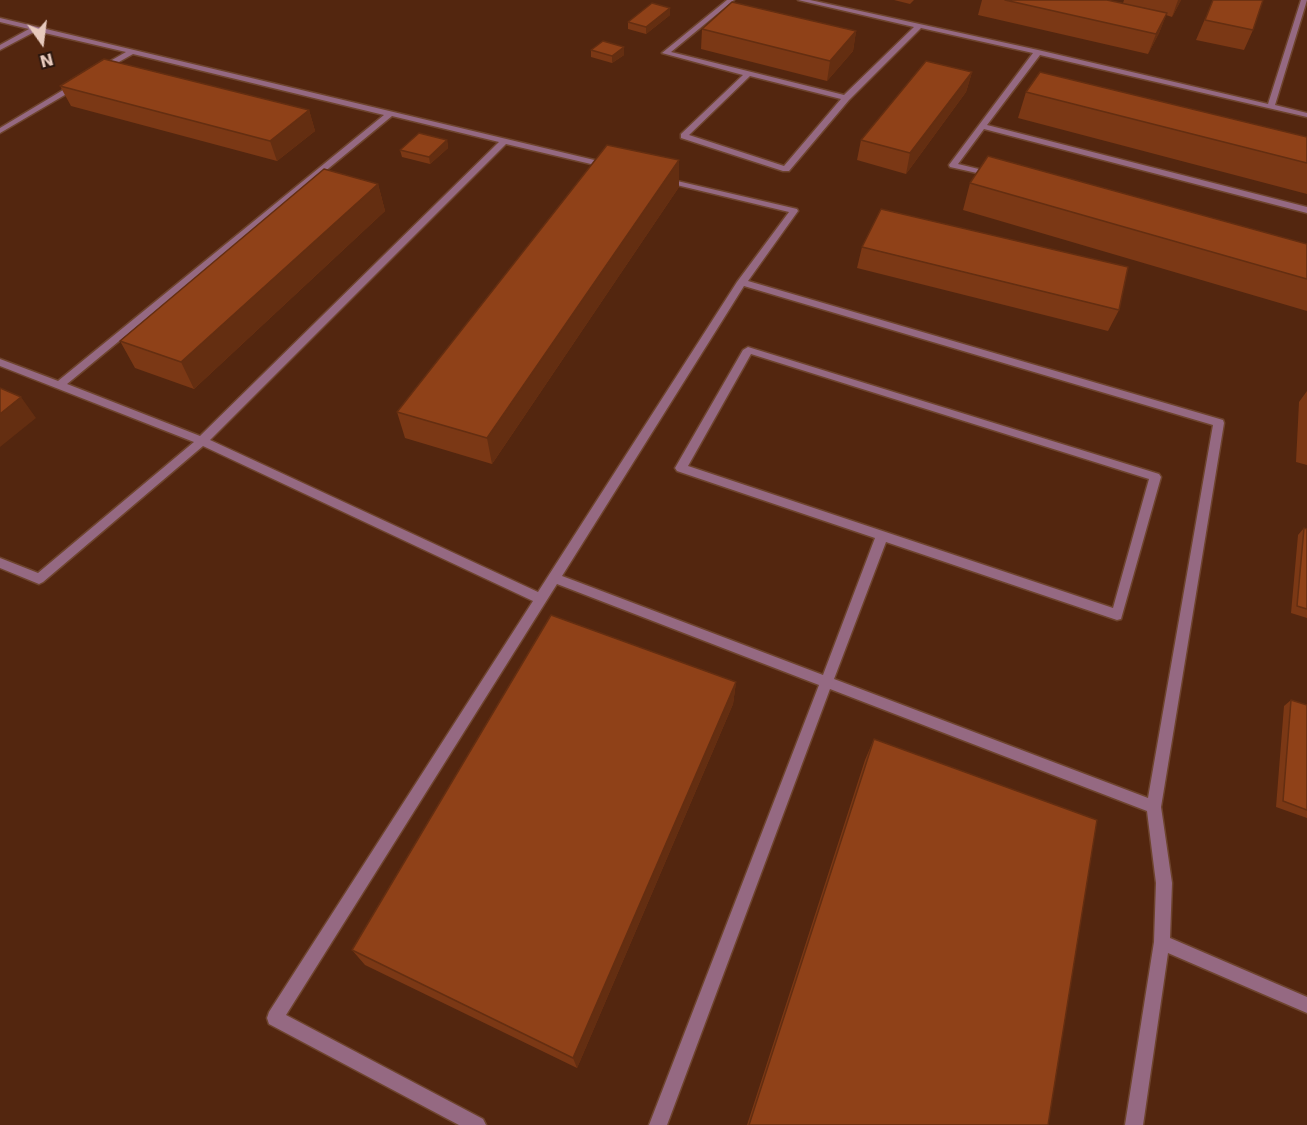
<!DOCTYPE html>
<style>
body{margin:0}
#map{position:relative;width:1307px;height:1125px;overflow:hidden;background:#53260f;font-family:"DejaVu Sans",sans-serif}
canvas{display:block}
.north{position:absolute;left:12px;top:12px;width:60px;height:60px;-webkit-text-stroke:4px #2b160d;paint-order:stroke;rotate:166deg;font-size:16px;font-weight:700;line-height:24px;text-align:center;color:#e7cabd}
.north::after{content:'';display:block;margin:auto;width:21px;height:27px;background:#e7cabd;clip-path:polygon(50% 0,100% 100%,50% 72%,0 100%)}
</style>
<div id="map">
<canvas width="1307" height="1125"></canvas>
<div class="north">N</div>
</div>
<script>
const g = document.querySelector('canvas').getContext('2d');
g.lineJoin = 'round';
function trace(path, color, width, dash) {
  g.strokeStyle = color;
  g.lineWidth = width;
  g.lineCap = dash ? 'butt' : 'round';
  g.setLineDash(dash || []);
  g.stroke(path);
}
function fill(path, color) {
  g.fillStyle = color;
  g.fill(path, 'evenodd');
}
const service = new Path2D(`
 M727,0H734L671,52L844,95L914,27L798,0H810L1038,50L1268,104L1301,0H1307L1275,105L1307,113V117L1040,55L987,125L1307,207V213L984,129L958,164L995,173V177L950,167L949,165L1033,53L921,28L849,100L789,171H783L681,138V134L743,75L662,53ZM750,76L841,99L784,166L689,135Z
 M0,18L611,164V168H608L506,144L210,440L538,592L737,282L789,212L660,181V177L797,209L798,211L748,281L1223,420L1224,423L1161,807L1172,883L1170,938L1307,997V1013L1168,953L1143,1125H1125L1154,942L1156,883L1147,811L830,689L667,1125H649L819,685L557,584L286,1015L483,1119L486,1125H459L269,1024L267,1018L269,1012L533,601L203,446L43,582L39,584L0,568V558L38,573L194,442L0,366V359L58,381L384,115L133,54L101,72L97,70L98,68L126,52L36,31L0,50V45L29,29L0,22ZM392,116L499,142L200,436L67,384ZM744,286L1213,425L1148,798L834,679L886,542L1117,620L1121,619L1161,477L1159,474L748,347L743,350L675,468L677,471L875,538L823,675L562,576ZM751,354L1149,479L1113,608L688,466Z
 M73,84L80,86L0,133V128Z`);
const wall = new Path2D(`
 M894,0H914L910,4Z
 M982,0H1106L1123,3L1124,0H1181L1172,17L1166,15L1159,33L1148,54L978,15Z
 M1213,0L1253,30L1244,50L1196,40Z
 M670,15L646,34L628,29V22Z
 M702,29L856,31L853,51L827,81L701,49Z
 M591,50L624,55L612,63L591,57Z
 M972,72L966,92L906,174L857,160L861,140Z
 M60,86L309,110L315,131L277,161L71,106Z
 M1026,92L1307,137V194L1018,118Z
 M447,140L448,148L430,164L402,157L400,150Z
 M679,160V187L492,464L405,438L397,412Z
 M970,183L1307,244V311L963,210Z
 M378,184L385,211L194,389L135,368L120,341Z
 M862,247L1119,310L1108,331L857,268Z
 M1307,391V465L1296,462L1299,402Z
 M1304,528L1307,529V618L1291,613L1298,535Z
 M736,682L733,704L577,1068L365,965L352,950Z
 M1291,700L1307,705V818L1276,807L1284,706Z
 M874,739L1048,1125H747L865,760Z`);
const shadedWall = new Path2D(`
 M1178,0H1181L1172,17Z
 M670,8V15L646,34V27Z
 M1167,13L1159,33L1148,54L1156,34Z
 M856,31L853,51L827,81L830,61Z
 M624,47V55L612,63V56Z
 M972,72L966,92L906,174L910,153Z
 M309,110L315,131L277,161L270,141Z
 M447,140L448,148L430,164L429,157Z
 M679,160V187L492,464L487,438Z
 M378,184L385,211L194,389L181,362Z
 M21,397L36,418L0,447V414Z
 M736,682L733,704L577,1068L573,1058Z`);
const building = new Path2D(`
 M1005,0H1107L1167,13L1156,34Z
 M1213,0H1263L1253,30L1205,20Z
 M732,2L856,31L830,61L702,29Z
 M652,3L670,8L646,27L628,22Z
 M603,41L624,47L612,56L591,50Z
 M104,59L309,110L270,141L60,86Z
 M926,61L972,72L910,153L861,140Z
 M1040,72L1307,137V163L1026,92Z
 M419,133L447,140L429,157L400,150Z
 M607,145L679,160L487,438L397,412Z
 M988,156L1307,244V279L970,183Z
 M324,169L378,184L181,362L120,341Z
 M881,209L1128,267L1119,310L862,247Z
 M0,388L21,397L0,414Z
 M1304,528L1307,529V609L1297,606Z
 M551,615L736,682L573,1058L352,950Z
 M1291,700L1307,705V810L1283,801Z
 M874,739L1097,820L1048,1125H749Z`);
trace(service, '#6e442e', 3);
fill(service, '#956982');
fill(wall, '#7b3815');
fill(shadedWall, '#642e11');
fill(building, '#8f4118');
trace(building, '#642e11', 1.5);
</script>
